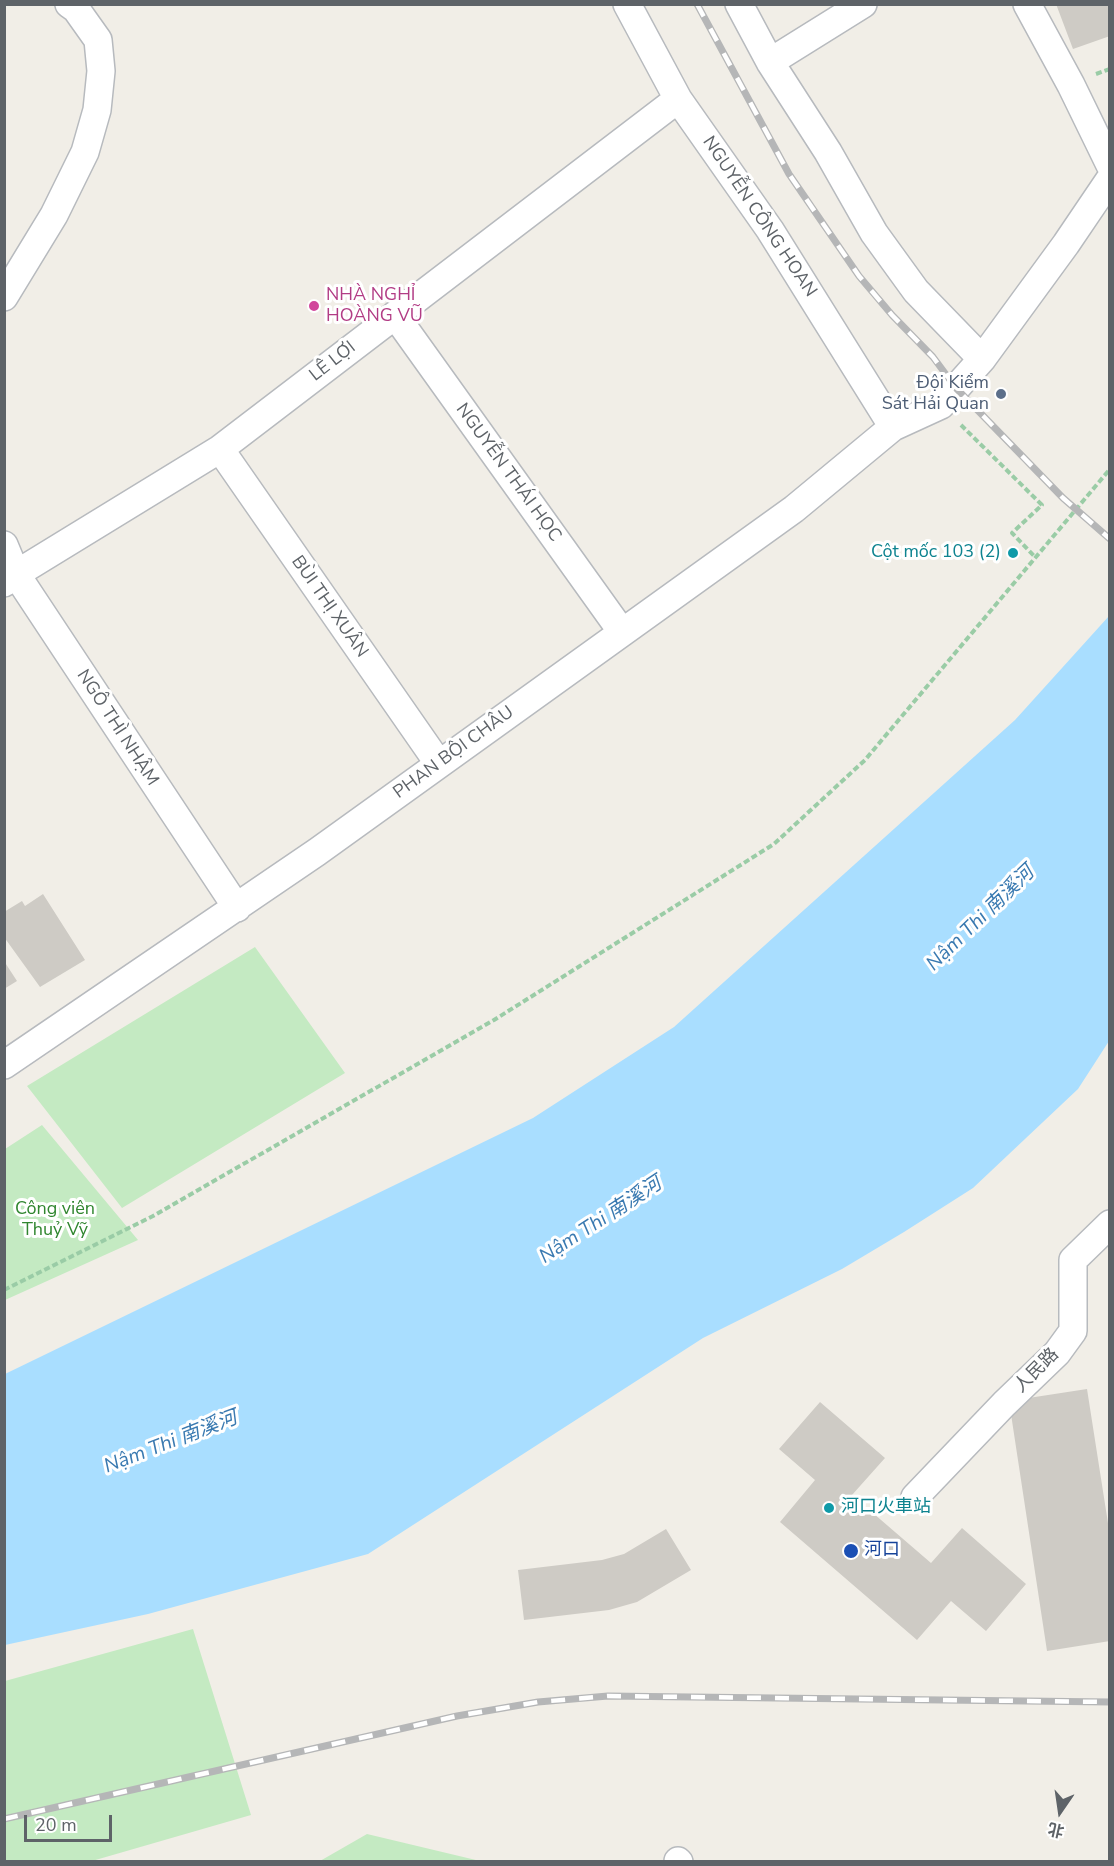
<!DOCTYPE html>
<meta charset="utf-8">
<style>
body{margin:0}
#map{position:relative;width:1114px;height:1866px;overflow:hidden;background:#f1eee7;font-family:"Nunito Sans","Noto Sans SC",sans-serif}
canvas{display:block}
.frame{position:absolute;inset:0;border:6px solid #5e6368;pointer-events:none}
.north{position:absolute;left:1030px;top:1782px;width:60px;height:60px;-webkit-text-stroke:4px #fff;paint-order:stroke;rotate:193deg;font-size:16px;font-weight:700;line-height:24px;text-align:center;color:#5e6368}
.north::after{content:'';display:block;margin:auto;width:21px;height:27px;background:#5e6368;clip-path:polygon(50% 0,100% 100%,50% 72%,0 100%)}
.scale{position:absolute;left:24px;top:1815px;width:88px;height:27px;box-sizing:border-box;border:3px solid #5e6368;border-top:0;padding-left:8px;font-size:18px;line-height:21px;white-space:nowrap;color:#5e6368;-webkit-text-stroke:4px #fff;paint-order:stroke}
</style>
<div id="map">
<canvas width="1114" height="1866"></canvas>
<div class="frame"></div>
<div class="north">北</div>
<div class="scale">20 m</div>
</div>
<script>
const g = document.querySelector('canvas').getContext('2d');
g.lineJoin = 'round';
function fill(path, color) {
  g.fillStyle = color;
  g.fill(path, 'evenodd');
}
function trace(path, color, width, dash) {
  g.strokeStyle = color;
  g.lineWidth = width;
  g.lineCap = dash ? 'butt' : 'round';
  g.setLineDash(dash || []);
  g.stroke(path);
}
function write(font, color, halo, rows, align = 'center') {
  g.font = font + ' "Nunito Sans","Noto Sans SC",sans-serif';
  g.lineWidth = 6;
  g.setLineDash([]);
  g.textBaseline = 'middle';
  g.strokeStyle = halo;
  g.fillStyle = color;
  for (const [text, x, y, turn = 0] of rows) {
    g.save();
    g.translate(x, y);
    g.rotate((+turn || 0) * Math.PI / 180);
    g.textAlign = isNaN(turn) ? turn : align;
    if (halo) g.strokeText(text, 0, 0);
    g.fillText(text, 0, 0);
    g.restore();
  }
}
const green = new Path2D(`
 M255,947L345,1073L122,1208L27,1086Z
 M42,1125L138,1240L5,1300V1149Z
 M193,1629L251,1815L92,1861H5V1681Z
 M367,1834L480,1861H320Z`);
const water = new Path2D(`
 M1109,616V1041L1078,1089L973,1188L904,1232L842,1269L703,1338L368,1554L148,1614L5,1645V1374L533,1118L674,1027L1015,720Z`);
const building = new Path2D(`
 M1056,4H1110V36L1073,49Z
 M43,894L85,960L40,987L4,937V912L22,901L25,906Z
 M4,961L17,981L4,989Z
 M1087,1389L1110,1536V1641L1047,1651L1009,1401Z
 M820,1402L885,1458L852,1495L931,1563L962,1528L1026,1584L986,1631L951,1601L917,1640L780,1522L815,1480L779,1449Z
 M666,1529L691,1570L637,1602L609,1610L524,1620L518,1570L602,1560L624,1554Z`);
const path = new Path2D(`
 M1096,74L1110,69
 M961,425L1042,505L1012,533L1035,557
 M4,1290L153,1216L494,1020L774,844L865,760L1110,469`);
const street = new Path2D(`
 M627,4L678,99L770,230L893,427
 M739,4L770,62L828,152L874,233L916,291L982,359
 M1027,4L1071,85L1110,165
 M770,62L863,4
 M4,297L54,215L85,152L97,110L101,71L98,40L76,9L69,4
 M395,315L622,632
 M220,449L439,764
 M4,545L16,574L237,908
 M4,583L16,574L220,449L678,99
 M4,1065L317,852L794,509L893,427L941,405L982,359L1066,244L1110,179
 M915,1497L1004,1404L1057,1353L1073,1331V1260L1110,1224
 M678,1861L679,1862`);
const rail = new Path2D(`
 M697,4L789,174L859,276L892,315L933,357L956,388L1063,498L1110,539
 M4,1819L457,1716L538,1702L608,1696L1110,1702`);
const markers = [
 [314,306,6,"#d1479c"],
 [1001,394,6,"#5c6f8a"],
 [1013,553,6,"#0f9aa8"],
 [829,1508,6,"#0f9aa8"],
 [851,1551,8,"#1a4fb4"]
];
const streetNames = [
 ["NGUYỄN CÔNG HOAN",759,217,56],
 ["LÊ LỢI",333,362,-38],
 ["NGUYỄN THÁI HỌC",508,473,54],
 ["BÙI THỊ XUÂN",329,607,55],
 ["NGÔ THÌ NHẬM",117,728,57],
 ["PHAN BỘI CHÂU",454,753,-36],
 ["人民路",1037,1371,-45]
];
const hotelNames = [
 ["NHÀ NGHỈ",326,296],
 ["HOÀNG VŨ",326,317]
];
const serviceNames = [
 ["Đội Kiểm",989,384],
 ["Sát Hải Quan",989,405]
];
const cultureNames = [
 ["Cột mốc 103 (2)",1001,553],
 ["河口火車站",841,1508,"left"]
];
const parkNames = [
 ["Công viên",55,1210],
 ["Thuỷ Vỹ",55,1231]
];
const transitNames = [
 ["河口",864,1551]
];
const waterNames = [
 ["Nậm Thi 南溪河",981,919,-44],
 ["Nậm Thi 南溪河",601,1221,-33],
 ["Nậm Thi 南溪河",171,1443,-21]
];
fill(green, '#c4eac2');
fill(water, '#a9deff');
fill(building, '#cecbc5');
trace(street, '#b7babe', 30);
trace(path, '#9acca6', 4, [6, 3]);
trace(street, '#fff', 27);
trace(rail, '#b5b6b7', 7);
trace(rail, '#fff', 4.5, [14]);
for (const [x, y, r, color] of markers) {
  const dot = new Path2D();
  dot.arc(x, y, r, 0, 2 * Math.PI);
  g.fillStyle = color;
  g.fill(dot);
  trace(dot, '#fff', 2);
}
write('18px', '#5e6368', '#fff', streetNames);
write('18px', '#b23c85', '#fff', hotelNames, 'left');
write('18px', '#4e5e75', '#fff', serviceNames, 'right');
write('18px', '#0d838f', '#fff', cultureNames, 'right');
write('18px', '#30862f', '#fff', parkNames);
write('18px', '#164399', '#fff', transitNames, 'left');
write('italic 20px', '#3a7ab1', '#fff', waterNames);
</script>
